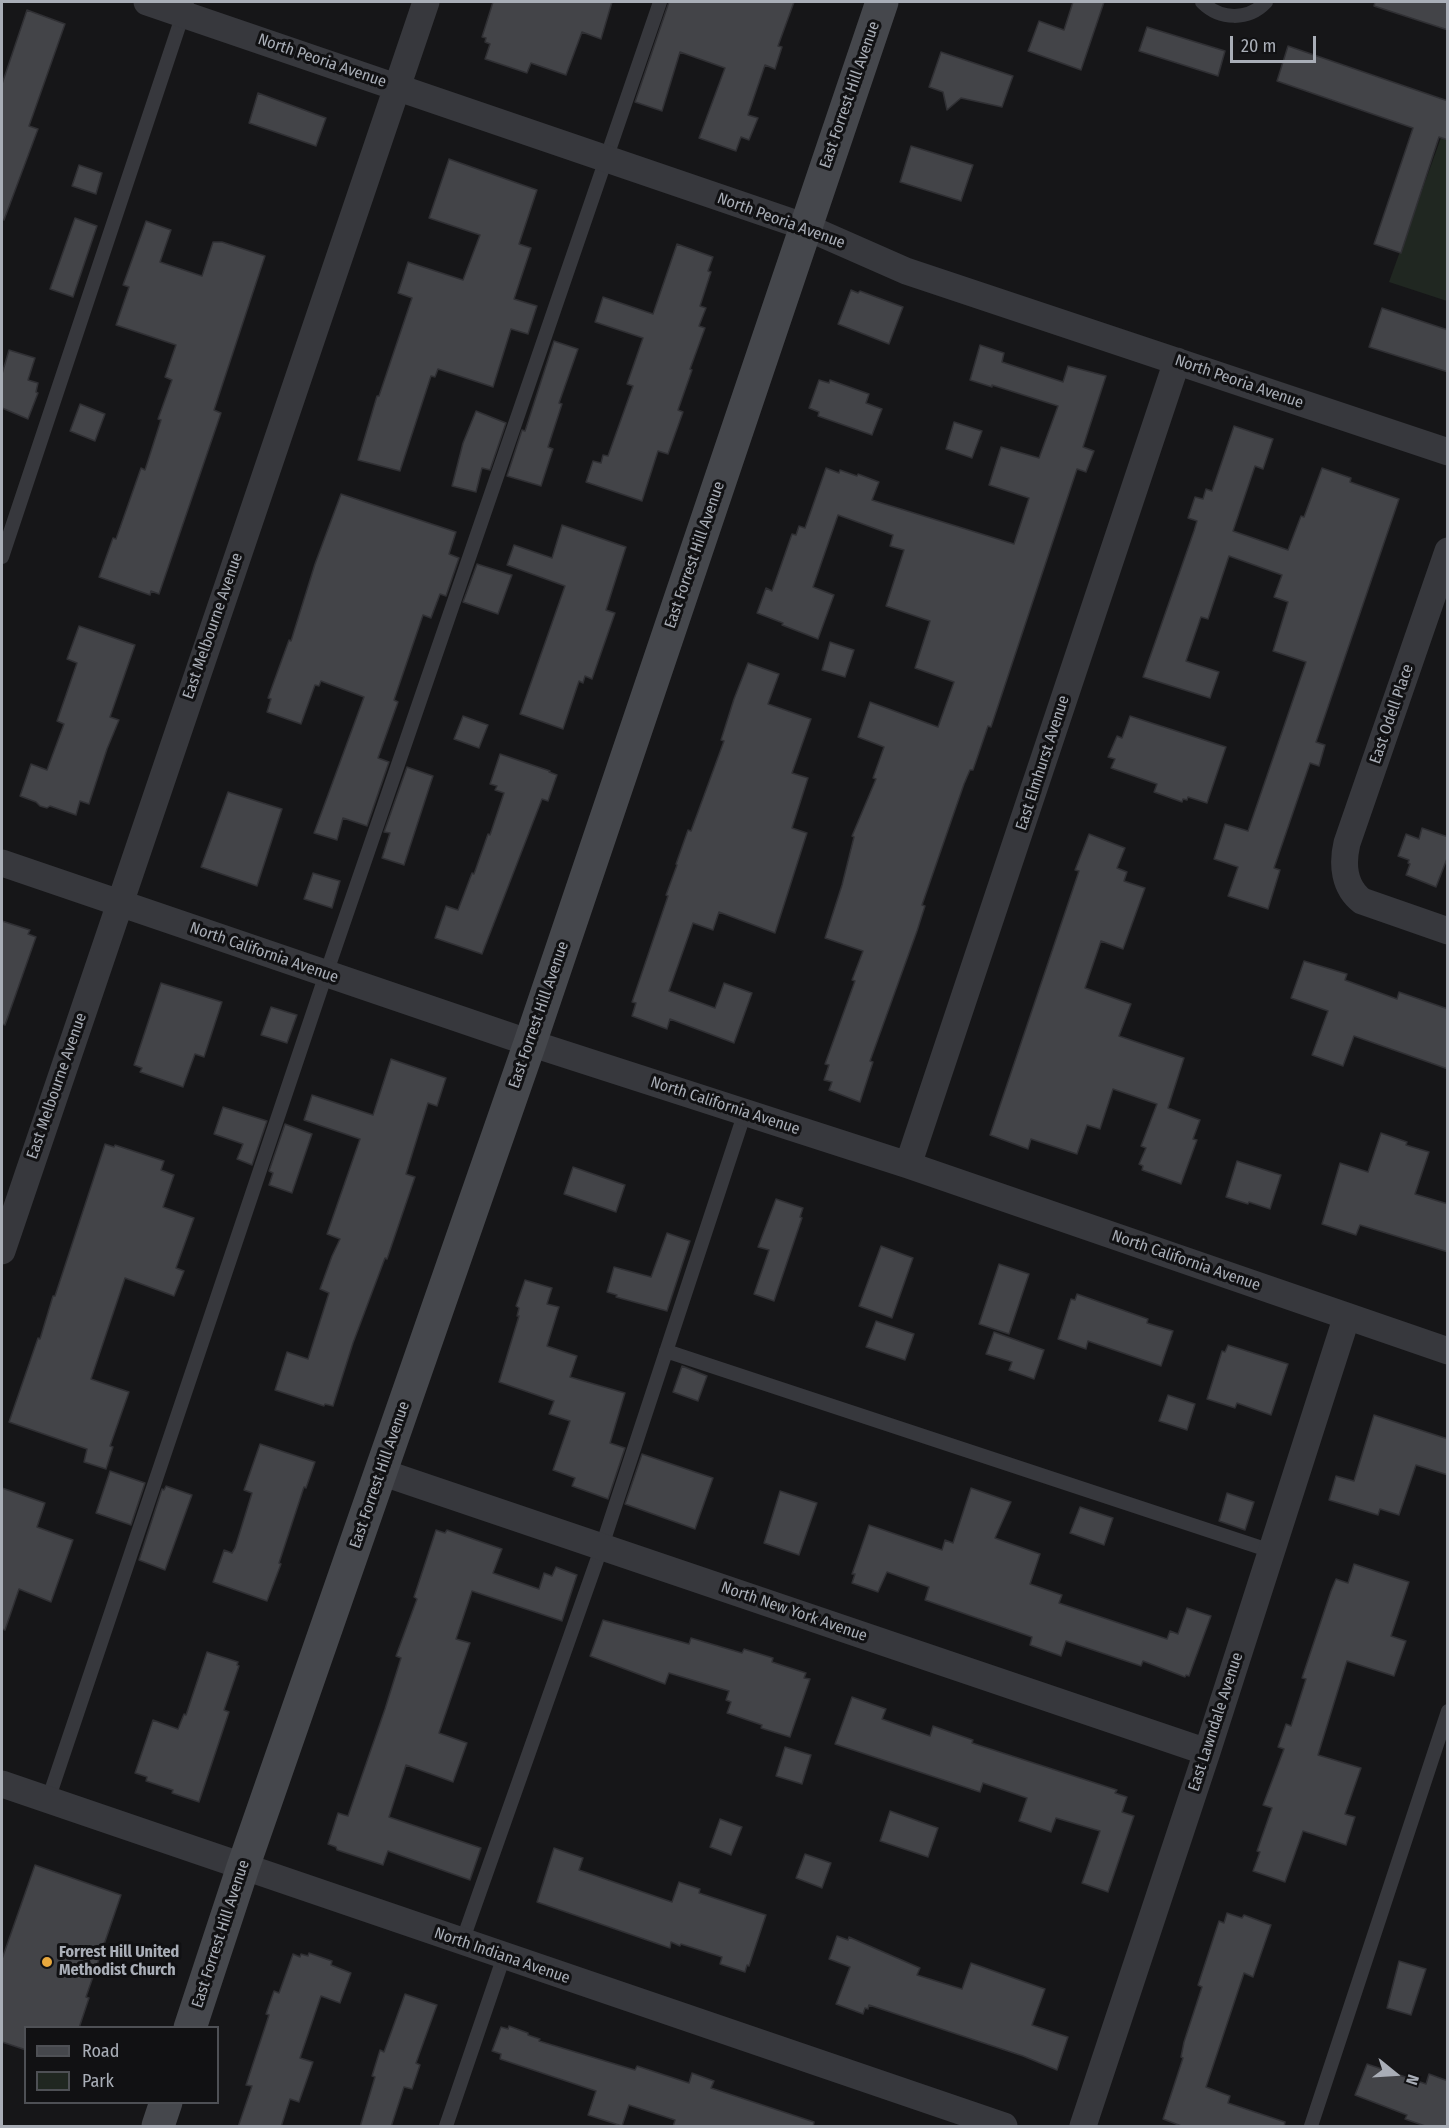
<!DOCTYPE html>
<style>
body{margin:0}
#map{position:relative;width:1449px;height:2128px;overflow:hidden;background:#161618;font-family:"Fira Sans Condensed",sans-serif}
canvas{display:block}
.frame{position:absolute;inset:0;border:3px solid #a9aeb7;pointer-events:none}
.legend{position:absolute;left:24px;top:2026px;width:195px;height:78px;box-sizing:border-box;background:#111113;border:2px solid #4e5055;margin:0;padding:8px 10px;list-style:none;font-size:18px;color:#a9aeb7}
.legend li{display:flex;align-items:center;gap:12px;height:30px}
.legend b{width:30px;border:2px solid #4e5055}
.north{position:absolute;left:1365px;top:2044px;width:60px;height:60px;-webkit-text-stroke:4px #111113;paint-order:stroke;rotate:108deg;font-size:16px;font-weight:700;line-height:24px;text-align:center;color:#a9aeb7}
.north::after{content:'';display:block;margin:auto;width:21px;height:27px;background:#a9aeb7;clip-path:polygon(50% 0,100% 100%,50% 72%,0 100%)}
.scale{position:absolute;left:1230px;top:36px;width:86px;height:27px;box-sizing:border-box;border:3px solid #a9aeb7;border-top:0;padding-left:8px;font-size:18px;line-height:21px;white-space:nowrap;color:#a9aeb7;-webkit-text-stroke:4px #111113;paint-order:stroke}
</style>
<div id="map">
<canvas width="1449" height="2128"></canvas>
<div class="frame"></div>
<ul class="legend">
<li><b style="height:8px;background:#45474c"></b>Road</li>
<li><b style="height:16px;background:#202721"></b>Park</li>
</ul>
<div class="north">N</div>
<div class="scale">20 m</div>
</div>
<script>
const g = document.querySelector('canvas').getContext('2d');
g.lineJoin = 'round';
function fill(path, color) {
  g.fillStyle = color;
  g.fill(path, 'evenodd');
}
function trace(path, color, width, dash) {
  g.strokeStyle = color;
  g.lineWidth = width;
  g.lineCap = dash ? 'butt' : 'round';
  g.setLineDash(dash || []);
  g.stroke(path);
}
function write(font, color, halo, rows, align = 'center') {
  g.font = font + ' "Fira Sans Condensed",sans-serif';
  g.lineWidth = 6;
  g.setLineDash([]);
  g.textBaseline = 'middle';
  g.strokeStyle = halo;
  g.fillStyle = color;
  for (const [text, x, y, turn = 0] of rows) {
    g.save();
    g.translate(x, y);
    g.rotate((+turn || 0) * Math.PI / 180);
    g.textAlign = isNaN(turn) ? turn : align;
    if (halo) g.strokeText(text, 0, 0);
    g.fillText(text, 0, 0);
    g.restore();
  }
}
const green = new Path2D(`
 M1447,121V301L1389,282Z`);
const building = new Path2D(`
 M493,2H612L601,39L582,32L566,75L531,63L527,73L485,59L490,44L485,42L486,38L482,37Z
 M669,2H794L778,46L782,47L775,69L765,65L748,115L758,118L749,140L741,137L736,151L699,138L725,68L680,52L662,111L635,102Z
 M1073,2H1104L1081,70L1028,51L1039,21L1064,30Z
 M1375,2H1448V30L1374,6Z
 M27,10L65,24L29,126L38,129L4,220L2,219V84Z
 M1147,27L1225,51L1218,76L1139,51Z
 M1288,46L1448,101V140L1439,137L1401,253L1374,244L1413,128L1277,81Z
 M941,52L1013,76L1002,107L961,98L947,110L943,92L929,87Z
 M258,93L326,118L316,146L249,123Z
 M911,146L973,165L961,201L900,182Z
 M449,159L537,190L519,244L531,248L514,299L537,306L528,334L511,329L493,387L438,369L435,377L431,376L400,471L358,460L377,396H379L412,298L398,293L408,262L463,280L480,235L429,218Z
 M79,165L102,173L96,194L72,186Z
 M75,218L97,226L73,297L50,289Z
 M146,221L171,230L160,262L202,276L213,242H222L265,256L214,410L221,413L159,594L151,591L150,595L99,577L113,538L116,539L141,468L145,470L161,420L158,419L172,380L165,377L176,345L116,325L129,287L123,285Z
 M677,244L713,257L708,271L711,272L700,306L706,308L699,326L705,328L690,369L692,370L678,410L683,412L668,454L658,451L642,501L586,482L593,461L601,463L603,455L608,456L633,386L627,384L643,338L595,322L603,297L653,314Z
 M851,290L858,293L860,291L903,307L889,344L838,324Z
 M1382,308L1448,330V372L1369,347Z
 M554,341L578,349L559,403L562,404L548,447L553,449L541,486L507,476L522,430L525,431Z
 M980,345L1004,353L1002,362L1063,382L1068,366L1106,376L1083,447L1094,451L1086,472L1077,469L991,727L988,726L973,770H970L964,784L922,905L925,906L917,931L870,1061L873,1062L860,1102L829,1090L832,1082L824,1080L829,1065L825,1064L855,981L852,980L863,951L825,938L842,885L854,837L852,836L876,779L873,778L884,747L858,737L870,702L938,727L954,682L915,668L930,621L886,606L904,550L890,546L893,535L838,515L813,587L834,595L818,639L782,625L783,623L757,613L766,588L772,591L792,534L796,535L799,526L805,528L826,468L839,473L840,470L857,476L858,474L879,482L872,500L1014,544L1029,498L989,485L1001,447L1039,458L1058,406L992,385V387L970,380Z
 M9,350L35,358L28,380L38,383L36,392L38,393L28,419L2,408V374Z
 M819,380L829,383L830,380L869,394L866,403L882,409L872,435L818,416L819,412L809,408Z
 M80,404L105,414L95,441L70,431Z
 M476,411L506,423L490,470L482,468L476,492L452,486L463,443Z
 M954,422L982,431L972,458L946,449Z
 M1234,426L1273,439L1263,469L1255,466L1233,531L1288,550L1301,516L1304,517L1322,468L1351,478L1350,482L1399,499L1316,742L1325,745L1319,766L1310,763L1274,868L1280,870L1268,909L1228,896L1238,867L1214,859L1225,824L1248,831L1306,662L1273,651L1288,602L1274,597L1282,575L1229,556L1208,619L1201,617L1186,661L1219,672L1210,698L1143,677L1194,531L1197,521L1188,518L1195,497L1203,499L1206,489L1212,491Z
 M341,494L456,532L449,554L459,558L446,596L440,594L431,618L423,615L394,700L398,702L378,758L389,762L367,826L343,818L337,840L314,833L364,697L321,681L319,686L315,685L301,724L267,712L271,699L268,698L289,640L291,641L315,564Z
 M562,525L626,547L606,610L615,613L600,656L592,679L585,676L583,683L579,681L563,729L520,714L565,586L507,565L514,545L552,558Z
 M477,564L512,575L498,614L463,602Z
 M79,626L135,645L110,717L119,720L107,749L89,804L80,801L76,815L50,806L47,808L40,806L36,802L20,796L31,764L47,770L64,724L57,721L77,663L67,659Z
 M830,642L854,650L845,677L822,670Z
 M748,663L779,674L768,704L811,719L792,773L808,778L792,828L807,833L775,933L719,912L713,930L693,923L669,991L715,1008L724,983L752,993L734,1043L670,1019L667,1029L632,1016L636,1003L632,1002L668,896L666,895L677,865L676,864L688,830L691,831L724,741L721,740L734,699Z
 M463,716L488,725L479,748L454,739Z
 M1130,716L1226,747L1207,803L1188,797L1187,800L1183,799L1182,802L1154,792L1157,784L1111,768L1115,759L1108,757L1117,736L1122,738Z
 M500,754L550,771L549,772L557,775L548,801L542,799L482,954L435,938L446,906L458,910L472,873L474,874L488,834L490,835L504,793L495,790L497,786L490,784Z
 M407,767L433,776L404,865L382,858L390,833L384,832Z
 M228,792L282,809L257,886L201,867Z
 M1422,828L1448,837V856L1436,887L1406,875L1410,864L1408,863L1409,860L1398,856L1406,834L1419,839Z
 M1089,834L1125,848L1117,868L1127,872L1124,881L1145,888L1123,949L1101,941L1085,988L1131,1004L1119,1036L1184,1058L1168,1108L1200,1120L1193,1139L1197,1140L1181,1184L1142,1170L1143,1166L1139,1164L1146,1148L1141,1146L1157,1104L1113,1089L1100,1129L1087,1125L1077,1154L1031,1139L1028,1149L990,1135L1079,871L1075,870Z
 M313,873L340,881L332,908L304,899Z
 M2,921L30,930L28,934L36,937L5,1025L2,1024Z
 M1304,961L1347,974L1345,980L1397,999L1399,992L1448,1009V1069L1354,1036L1343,1066L1312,1055L1328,1011L1291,998Z
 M161,983L222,1002L204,1057L195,1054L183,1087L140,1072L142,1068L134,1065Z
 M271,1007L297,1015L287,1043L261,1035Z
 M391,1059L446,1078L437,1106L428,1103L406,1174L415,1177L387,1259L385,1258L353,1343L333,1406L325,1404L324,1406L275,1390L287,1352L308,1359L329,1293L320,1289L332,1256L340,1239L327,1234L360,1139L304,1120L312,1095L373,1115Z
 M223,1107L267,1121L252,1165L237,1159L243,1144L214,1134Z
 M285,1124L312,1134L292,1193L269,1185L273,1173L269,1171Z
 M1381,1133L1407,1142L1406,1145L1429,1152L1415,1194L1448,1204V1252L1360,1225L1356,1235L1322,1224L1340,1163L1368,1172Z
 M105,1144L114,1147L115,1145L164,1161L161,1170L174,1175L163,1207L194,1218L176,1268L184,1271L174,1296L125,1278L91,1379L129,1392L110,1446L113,1447L106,1469L84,1462L87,1449L9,1422L38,1338L40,1339L53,1296H55Z
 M1237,1161L1281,1175L1270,1209L1249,1202L1248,1204L1226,1197Z
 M573,1167L625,1185L616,1212L564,1194Z
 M776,1199L803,1208L800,1217L802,1218L774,1301L754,1294L769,1250L758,1247Z
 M667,1233L690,1241L667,1311L616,1297L617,1295L607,1292L614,1267L651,1277Z
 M881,1246L913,1258L892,1318L859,1306Z
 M999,1264L1029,1274L1009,1334L979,1324Z
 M525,1280L552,1288L547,1304L559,1307L547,1346L577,1356L570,1377L625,1393L610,1443L625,1448L608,1499L572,1486L575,1478L553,1470L570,1421L549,1414L554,1401L499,1382L519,1316H517L519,1308L516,1306Z
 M1077,1294L1148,1319L1147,1323L1173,1331L1161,1366L1088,1341L1086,1349L1058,1339L1071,1299L1075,1300Z
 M876,1321L914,1334L905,1360L866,1347Z
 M994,1332L1044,1350L1034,1379L1009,1370L1012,1362L986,1354Z
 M1228,1345L1288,1364L1271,1415L1237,1403L1235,1408L1207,1399L1222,1351L1225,1352Z
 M682,1366L707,1376L698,1401L673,1392Z
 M1168,1395L1195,1404L1187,1430L1159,1421Z
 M1374,1415L1448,1439V1475L1416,1465L1399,1515L1380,1509L1378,1515L1329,1500L1336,1476L1354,1481Z
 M260,1444L315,1462L306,1488L304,1487L279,1563L281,1564L267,1601L213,1582L224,1550L232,1553L235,1548L252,1493L244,1490Z
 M642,1454L713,1478L695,1529L625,1504Z
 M110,1471L145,1483L131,1525L96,1513Z
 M166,1486L192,1495L165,1570L139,1560L162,1489L164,1490Z
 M2,1488L45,1503L37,1527L73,1540L51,1602L19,1589L5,1630L2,1629Z
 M971,1488L1011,1502L995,1538L1040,1554L1030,1584L1062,1595L1059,1603L1167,1639L1170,1631L1178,1634L1187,1608L1211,1616L1189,1676L1186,1675L1185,1677L1143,1661L1141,1666L1066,1641L1061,1656L1030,1645L1032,1637L925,1600L929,1587L887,1572L878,1592L852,1583L855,1574H852L869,1525L942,1550L945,1540L953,1543Z
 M780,1491L817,1503L799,1555L764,1543Z
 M1227,1493L1254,1502L1245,1530L1219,1521Z
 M1080,1507L1113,1518L1104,1545L1070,1533Z
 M436,1530L445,1533L447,1530L502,1549L493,1573L539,1589L544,1573L552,1576L556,1567L577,1575L562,1621L472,1591L456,1639L470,1643L439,1733L467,1743L453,1782L406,1765L389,1817L481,1848L470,1880L388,1851L383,1865L337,1850L336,1847L328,1844L338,1813L348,1816L385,1709L401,1658L396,1656L417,1599L414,1597Z
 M1354,1564L1409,1582L1391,1636L1406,1641L1394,1676L1347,1661L1318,1755L1361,1768L1345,1814L1355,1817L1346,1845L1303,1831L1285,1882L1253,1871L1260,1852L1257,1851L1272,1808L1263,1805L1284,1749L1278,1747L1286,1724L1291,1726L1306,1679L1302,1678L1331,1591L1336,1579L1348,1583Z
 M603,1620L689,1644L691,1638L742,1653L744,1649L773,1658L772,1662L806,1673L804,1678L810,1679L790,1737L761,1728L762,1725L727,1713L731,1702L726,1700L729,1691L669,1673L665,1684L590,1656Z
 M207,1652L238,1662L237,1665L239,1666L224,1710L229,1712L199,1802L172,1793L173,1790L146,1781L147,1777L135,1773L153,1720L178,1729L184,1714L186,1715Z
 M852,1697L886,1709L882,1719L930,1736L933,1726L973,1740L972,1743L1117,1790L1115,1793L1127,1797L1122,1812L1134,1816L1108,1892L1082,1883L1100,1831L1056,1818L1051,1832L1019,1821L1027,1798L983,1783L980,1792L835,1744Z
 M785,1747L811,1755L802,1784L776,1776Z
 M890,1811L938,1828L928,1857L880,1841Z
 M720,1819L742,1827L731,1855L710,1847Z
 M554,1848L583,1858L579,1870L672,1902L679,1882L700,1889L699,1893L766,1915L749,1966L747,1965L745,1972L720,1964L722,1957L681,1944L680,1946L671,1942L670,1948L537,1902Z
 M805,1854L831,1863L822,1888L796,1878Z
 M35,1865L121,1895L86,1997L89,1998L79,2028H26V2050L2,2042V1959Z
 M1227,1913L1242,1918L1244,1915L1271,1925L1253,1977L1244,1973L1206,2087L1230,2096L1228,2103L1285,2122L1284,2127H1184L1163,2119L1183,2058L1181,2057L1184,2042L1202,1987L1198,1985L1219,1921L1224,1923Z
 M837,1936L848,1940L849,1937L920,1968L917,1975L962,1989L971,1963L1045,1989L1032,2025L1068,2037L1057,2070L1023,2056L869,2005L868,2009L865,2008L863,2014L836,2004L850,1967L829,1959Z
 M309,1953L332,1961L331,1965L351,1973L340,2003L321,1996L300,2058L313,2062L299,2102L290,2099L281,2127H238L252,2086L246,2085L269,2015L266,2014L274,1991L279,1993L293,1954L300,1957L301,1954L308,1956Z
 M1399,1961L1426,1969L1411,2015L1387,2008Z
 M405,1994L437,2005L416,2063L420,2065L412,2089L404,2087L391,2127H360L375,2077L372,2076L380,2050L384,2052Z
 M509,2026L528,2033V2035L540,2039L539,2041L635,2070L637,2066L689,2083L692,2073L714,2081L711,2088L814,2122L813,2127H673L675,2120L629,2105L622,2126L588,2115L596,2091L500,2059L501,2054L492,2051L501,2027L508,2029Z
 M1367,2064L1426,2084L1429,2074L1448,2081V2127H1428L1405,2119L1407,2115L1355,2095Z`);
const service = new Path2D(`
 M1202,2C1220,20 1248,21 1266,2
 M2,557L187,2
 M666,1351L1271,1551
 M48,1800L326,974L660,2
 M462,1942L602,1546L745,1112
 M446,2126L504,1956
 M1311,2126L1448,1711`);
const minor = new Path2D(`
 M147,2L806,227L906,271L1448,452
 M1448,551L1347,843C1342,864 1344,887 1362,901L1448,931
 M2,863L530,1043L908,1165L1448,1351
 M908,1165L1177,361
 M2,1251L426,2
 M381,1472L1207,1752
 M2,1784L1004,2126
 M1083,2126L1207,1752L1347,1316`);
const secondary = new Path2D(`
 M190,2028L243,1867L530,1043L882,2
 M158,2126L166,2102`);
const markers = [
 [47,1962,6,"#e8a83d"]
];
const streetNames = [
 ["North Peoria Avenue",322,61,19],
 ["East Forrest Hill Avenue",850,95,-71],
 ["North Peoria Avenue",781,221,20],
 ["North Peoria Avenue",1239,382,19],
 ["East Forrest Hill Avenue",695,555,-71],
 ["East Melbourne Avenue",213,626,-71],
 ["East Odell Place",1392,714,-71],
 ["East Elmhurst Avenue",1043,763,-72],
 ["North California Avenue",264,953,19],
 ["East Forrest Hill Avenue",539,1015,-71],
 ["East Melbourne Avenue",57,1086,-71],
 ["North California Avenue",725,1106,18],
 ["North California Avenue",1186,1261,19],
 ["East Forrest Hill Avenue",380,1475,-71],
 ["North New York Avenue",794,1612,19],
 ["East Lawndale Avenue",1216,1722,-72],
 ["East Forrest Hill Avenue",221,1934,-72],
 ["North Indiana Avenue",502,1956,19]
];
const poiNames = [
 ["Forrest Hill United",59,1953],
 ["Methodist Church",59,1971]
];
fill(green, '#202721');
fill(building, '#434448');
trace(building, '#303034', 1.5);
trace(service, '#37383d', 14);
trace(minor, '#37383d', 27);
trace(secondary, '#45474c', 33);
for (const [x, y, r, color] of markers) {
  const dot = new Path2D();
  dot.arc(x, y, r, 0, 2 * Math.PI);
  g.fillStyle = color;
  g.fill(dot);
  trace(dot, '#111113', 2);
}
write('16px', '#a9aeb7', '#111113', streetNames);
write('bold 16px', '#a9aeb7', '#111113', poiNames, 'left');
</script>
